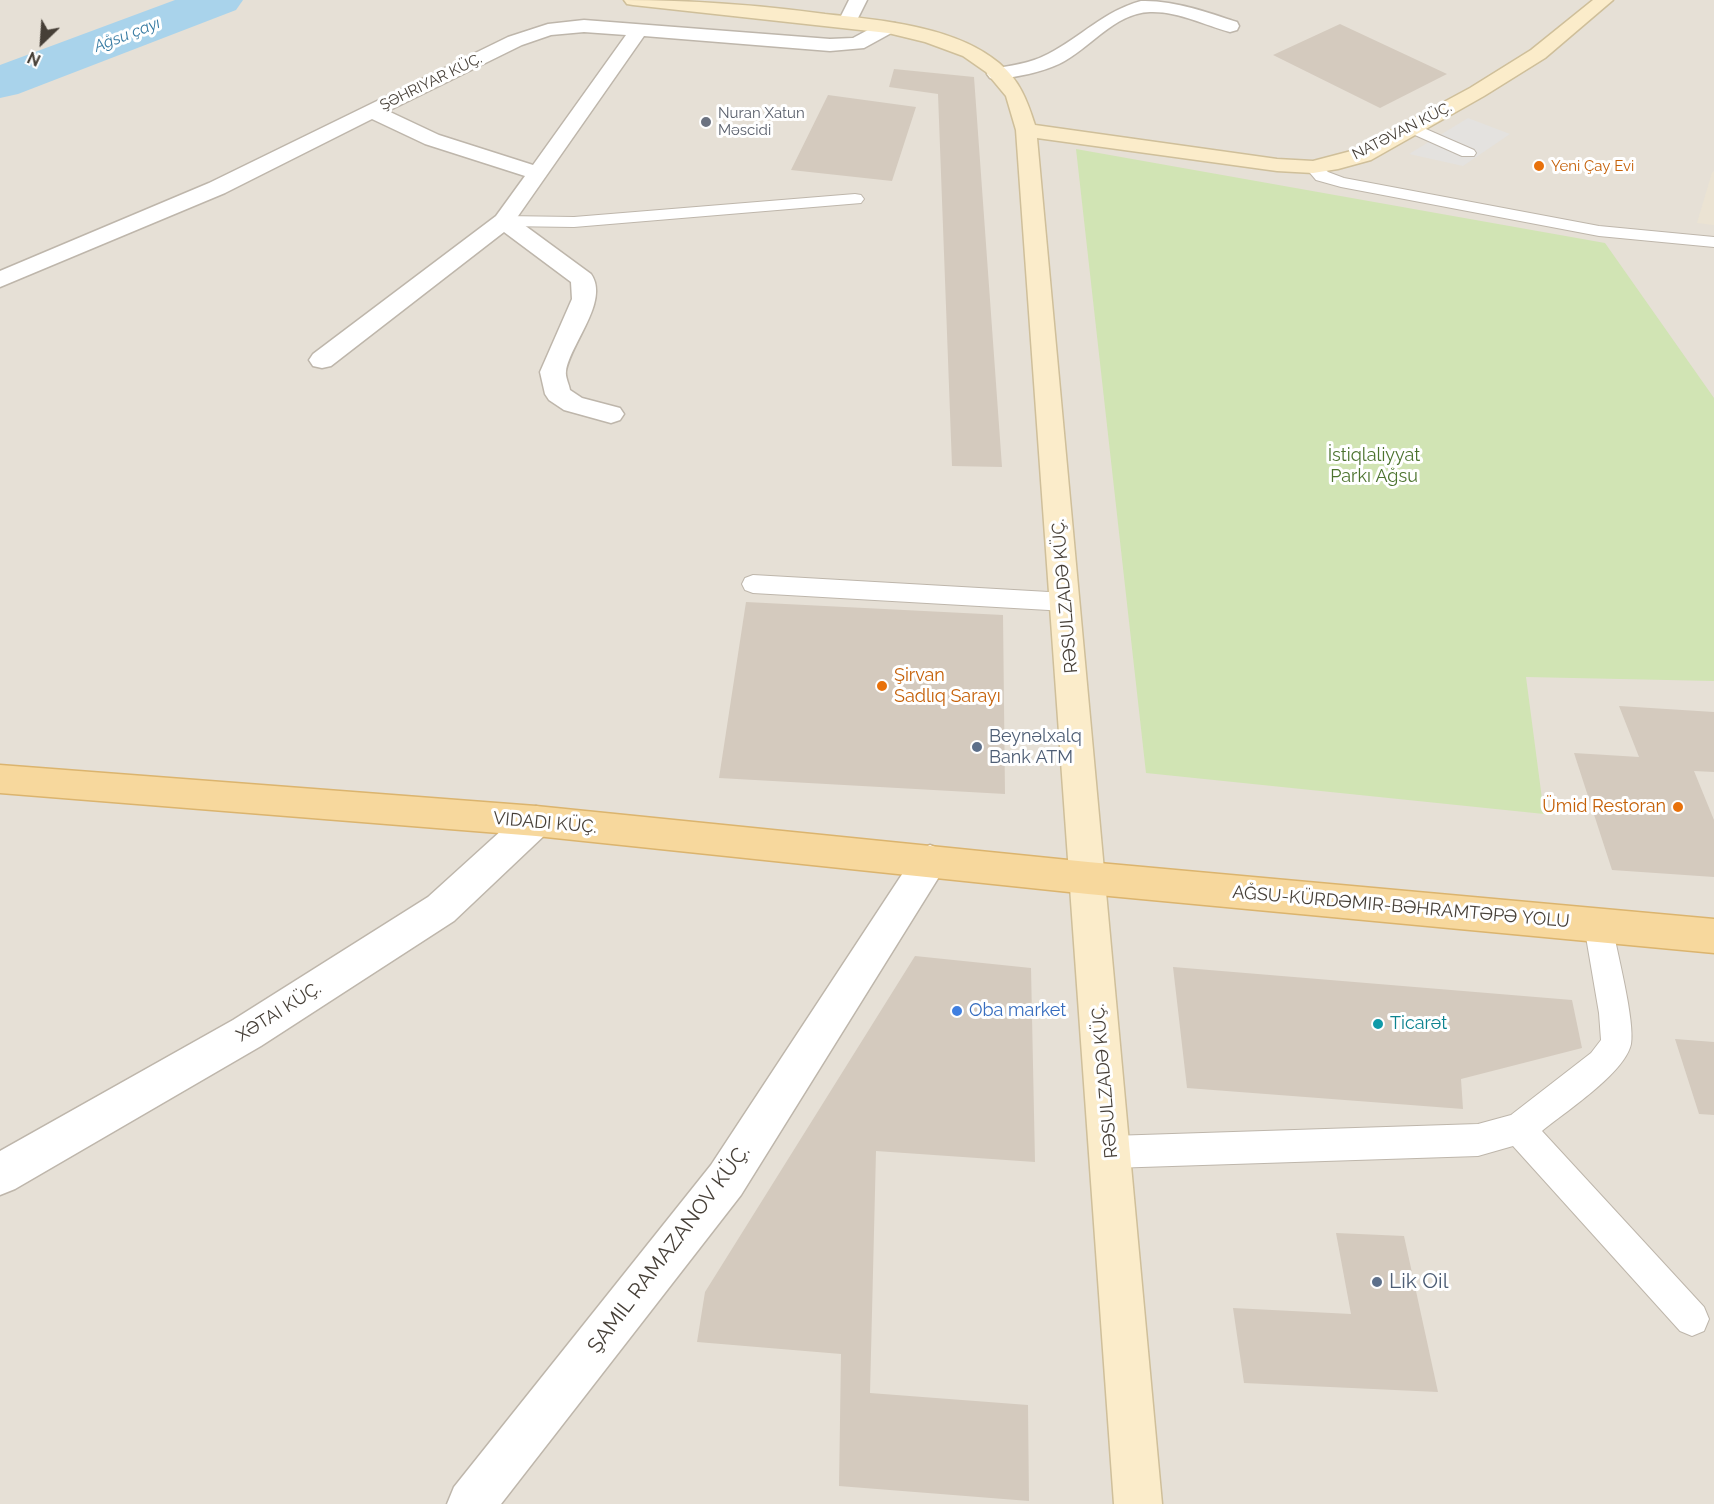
<!DOCTYPE html>
<meta charset="utf-8">
<style>
body{margin:0}
#map{position:relative;width:1714px;height:1504px;overflow:hidden;background:#f3efe8;font-family:Raleway,sans-serif}
canvas{display:block}
.north{position:absolute;left:12px;top:12px;width:60px;height:60px;-webkit-text-stroke:4px #fff;paint-order:stroke;rotate:205deg;font-size:16px;font-weight:700;line-height:24px;text-align:center;color:#463f37}
.north::after{content:'';display:block;margin:auto;width:21px;height:27px;background:#463f37;clip-path:polygon(50% 0,100% 100%,50% 72%,0 100%)}
</style>
<div id="map">
<canvas width="1714" height="1504"></canvas>
<div class="north">N</div>
</div>
<script>
const g = document.querySelector('canvas').getContext('2d');
g.lineJoin = 'round';
function fill(path, color) {
  g.fillStyle = color;
  g.fill(path, 'evenodd');
}
function trace(path, color, width, dash) {
  g.strokeStyle = color;
  g.lineWidth = width;
  g.lineCap = dash ? 'butt' : 'round';
  g.setLineDash(dash || []);
  g.stroke(path);
}
function write(font, color, halo, rows, align = 'center') {
  g.font = font + ' Raleway,sans-serif';
  g.lineWidth = 6;
  g.setLineDash([]);
  g.textBaseline = 'middle';
  g.strokeStyle = halo;
  g.fillStyle = color;
  for (const [text, x, y, turn = 0] of rows) {
    g.save();
    g.translate(x, y);
    g.rotate((+turn || 0) * Math.PI / 180);
    g.textAlign = isNaN(turn) ? turn : align;
    if (halo) g.strokeText(text, 0, 0);
    g.fillText(text, 0, 0);
    g.restore();
  }
}
const residential = new Path2D(`
 M0,0H1714V1504H0Z`);
const education = new Path2D(`
 M1714,171V225L1697,223L1712,173Z`);
const green = new Path2D(`
 M1076,149L1605,243L1714,398V681L1526,677L1544,814L1146,773Z`);
const parking = new Path2D(`
 M1468,118L1510,134L1463,166L1409,154Z`);
const river = new Path2D(`
 M175,0H243L236,10L18,94L0,98V65Z`);
const building = new Path2D(`
 M1340,24L1447,74L1380,108L1273,55Z
 M894,69L974,77L1002,467L952,466L938,94L889,87Z
 M828,95L916,107L892,181L791,170Z
 M746,602L1003,615L1005,794L719,778Z
 M1619,706L1714,712V772L1694,771L1714,820V877L1612,870L1574,753L1639,757Z
 M915,956L1031,968L1035,1162L876,1151L870,1393L1028,1405L1029,1501L839,1486L841,1354L697,1342L705,1292Z
 M1173,967L1572,1000L1582,1048L1461,1079L1463,1109L1187,1088Z
 M1675,1039L1714,1042V1115L1699,1114Z
 M1336,1233L1404,1236L1438,1392L1244,1383L1233,1308L1351,1314Z`);
const lane = new Path2D(`
 M1412,123L1474,150L1476,153L1474,156H1462L1406,131L1404,128Z
 M1313,162L1319,163L1328,172L1344,178L1599,226L1714,237V247L1599,236L1341,187L1316,180L1305,167Z
 M855,194L861,195L864,199L861,203L574,227L504,226L498,225L495,221L498,217L504,216L574,217Z
 M753,575L1066,593L1074,596L1078,602L1074,608L1066,611L753,593L745,590L742,584L745,578Z
 M1598,912L1608,916L1612,925C1617,952 1635,1021 1631,1044C1625,1073 1565,1112 1542,1131L1704,1307L1709,1319L1704,1331L1692,1336L1680,1331L1513,1146L1478,1156L1111,1168L1100,1163L1095,1152L1100,1141L1111,1136L1478,1124L1511,1115L1591,1053L1601,1040L1599,1013L1584,925L1588,916Z`);
const street = new Path2D(`
 M849,0H867L854,26H840L838,22Z
 M1141,1C1174,0 1206,12 1237,22L1239,26L1237,30L1230,32C1204,25 1178,11 1150,12C1114,13 1090,49 1059,64C1040,73 1018,76 997,80L990,78L987,74L990,70C1010,65 1030,64 1048,54C1081,37 1104,11 1141,1Z
 M584,20L830,39L853,38L881,23H895L897,27L895,31L864,48L830,51L644,36L516,219L591,274C610,301 570,344 566,371C565,377 569,384 570,390L582,398L620,408L624,414L620,420L611,423L564,410L549,400L545,394L540,372L572,299L571,282L504,232L331,366L322,368L313,366L309,360L313,354L496,216L525,176L425,144L372,119L225,193L0,287V271L209,183L508,37L548,24ZM584,32L626,35L533,165L439,135L388,111L522,45L551,35Z
 M536,806L548,810L553,821L548,832L454,921L261,1046L15,1189L0,1195V1151L233,1020L428,897L524,810Z
 M930,845L942,850L948,861L942,872L741,1195L501,1504H447L454,1487L711,1165L918,850Z`);
const secondary = new Path2D(`
 M624,0C691,0 758,5 825,14C880,20 955,26 999,63C1020,81 1027,100 1035,125L1277,159L1313,161L1355,150L1470,88L1531,50L1593,0H1613L1545,58L1484,96L1371,160L1338,169L1313,173L1277,171L1037,138L1162,1504H1114L1016,130L1006,96L986,72L963,56L925,42L888,33L633,5L627,4Z`);
const primary = new Path2D(`
 M0,765L536,806L1088,862L1714,919V953L1088,894L536,836L0,793Z`);
const markers = [
 [706,122,6,"#6b7280"],
 [1539,166,6,"#e8710a"],
 [882,686,6,"#e8710a"],
 [977,747,6,"#5c6f8a"],
 [1678,807,6,"#e8710a"],
 [957,1011,6,"#3f7fe0"],
 [1378,1024,6,"#0f9aa8"],
 [1377,1282,6,"#5c6f8a"]
];
const farStreetnames = [
 ["ŞƏHRIYAR KÜÇ.",431,82,-26],
 ["NATƏVAN KÜÇ.",1402,131,-27]
];
const farWorshipnames = [
 ["Nuran Xatun",718,113],
 ["Məscidi",718,130]
];
const farFoodnames = [
 ["Yeni Çay Evi",1551,166]
];
const farWaternames = [
 ["Ağsu çayı",127,35,-21]
];
const parkNames = [
 ["İstiqlaliyyat",1374,456],
 ["Parkı Ağsu",1374,477]
];
const streetNames = [
 ["RƏSULZADƏ KÜÇ.",1065,596,-95],
 ["VIDADI KÜÇ.",545,823,5],
 ["AĞSU-KÜRDƏMIR-BƏHRAMTƏPƏ YOLU",1401,907,5],
 ["XƏTAI KÜÇ.",279,1012,-32],
 ["RƏSULZADƏ KÜÇ.",1105,1081,-95]
];
const foodNames = [
 ["Şirvan",894,676],
 ["Sadlıq Sarayı",894,697],
 ["Ümid Restoran",1666,807,"right"]
];
const serviceNames = [
 ["Beynəlxalq",989,737],
 ["Bank ATM",989,758]
];
const shopNames = [
 ["Oba market",969,1011]
];
const cultureNames = [
 ["Ticarət",1390,1024]
];
const nearStreetnames = [
 ["ŞAMIL RAMAZANOV KÜÇ.",669,1249,-53]
];
const nearServicenames = [
 ["Lik Oil",1389,1282]
];
fill(residential, '#e6e0d6');
fill(education, '#ebe3d3');
fill(green, '#d1e4b4');
fill(parking, '#e4e2df');
fill(river, '#a9d3eb');
fill(building, '#d4cabe');
trace(lane, '#beb6ab', 2);
trace(street, '#beb6ab', 3);
trace(secondary, '#cfbf9a', 3);
trace(primary, '#dbb46e', 3);
fill(lane, '#fff');
fill(street, '#fff');
fill(secondary, '#fbecca');
fill(primary, '#f7d89d');
for (const [x, y, r, color] of markers) {
  const dot = new Path2D();
  dot.arc(x, y, r, 0, 2 * Math.PI);
  g.fillStyle = color;
  g.fill(dot);
  trace(dot, '#fff', 2);
}
write('15px', '#463f37', '#fff', farStreetnames);
write('15px', '#5b616d', '#fff', farWorshipnames, 'left');
write('15px', '#c56008', '#fff', farFoodnames, 'left');
write('italic 16px', '#367aa2', '#fff', farWaternames);
write('18px', '#4c732e', '#fff', parkNames);
write('18px', '#463f37', '#fff', streetNames);
write('18px', '#c56008', '#fff', foodNames, 'left');
write('18px', '#4e5e75', '#fff', serviceNames, 'left');
write('18px', '#366cbe', '#fff', shopNames, 'left');
write('18px', '#0d838f', '#fff', cultureNames, 'left');
write('21px', '#463f37', '#fff', nearStreetnames);
write('21px', '#4e5e75', '#fff', nearServicenames, 'left');
</script>
